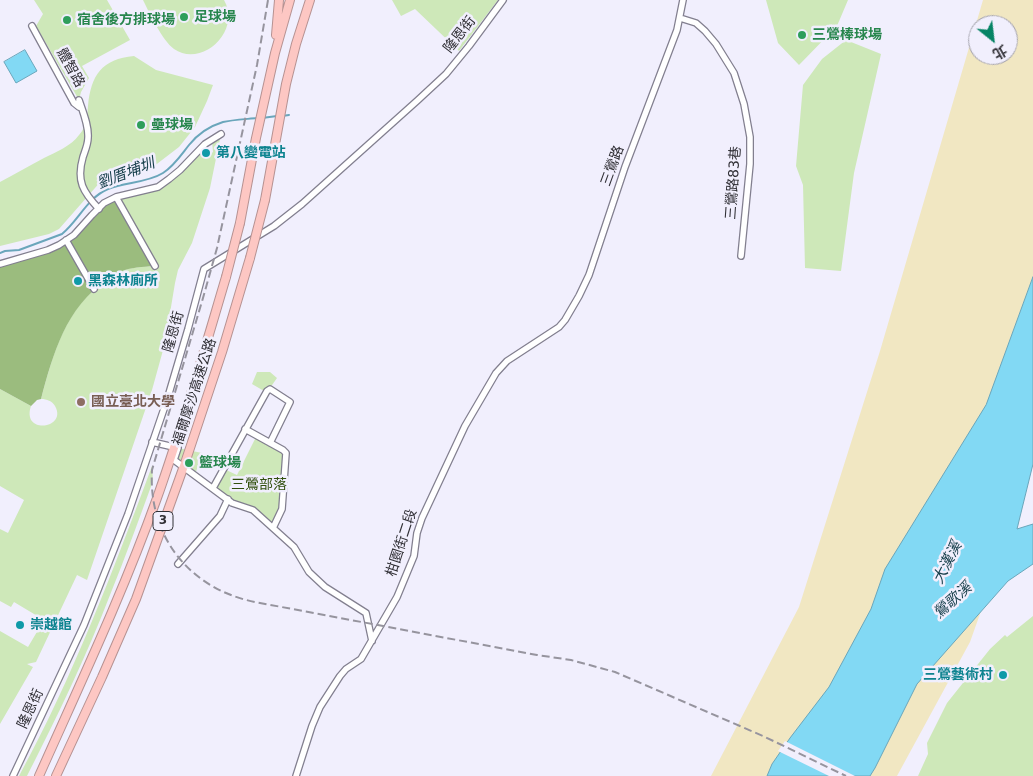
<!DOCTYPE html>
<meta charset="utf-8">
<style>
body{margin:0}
#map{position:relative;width:1033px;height:776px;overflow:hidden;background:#f1effd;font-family:"DejaVu Sans","Noto Sans TC",sans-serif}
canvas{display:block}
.north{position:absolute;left:968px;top:15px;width:50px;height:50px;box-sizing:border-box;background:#f1effd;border:1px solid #a4a3ad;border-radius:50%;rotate:151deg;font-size:14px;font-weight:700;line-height:20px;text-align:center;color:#313036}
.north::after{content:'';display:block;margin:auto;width:18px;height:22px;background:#068465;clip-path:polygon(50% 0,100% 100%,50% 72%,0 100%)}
</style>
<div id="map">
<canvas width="1033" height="776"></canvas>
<div class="north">北</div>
</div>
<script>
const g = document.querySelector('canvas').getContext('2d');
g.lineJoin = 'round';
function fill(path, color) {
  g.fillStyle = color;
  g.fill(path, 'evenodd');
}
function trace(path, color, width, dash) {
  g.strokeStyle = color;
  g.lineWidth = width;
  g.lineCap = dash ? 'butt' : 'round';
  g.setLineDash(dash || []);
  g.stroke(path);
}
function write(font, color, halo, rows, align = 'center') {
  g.font = font + ' "DejaVu Sans","Noto Sans TC",sans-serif';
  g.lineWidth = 5;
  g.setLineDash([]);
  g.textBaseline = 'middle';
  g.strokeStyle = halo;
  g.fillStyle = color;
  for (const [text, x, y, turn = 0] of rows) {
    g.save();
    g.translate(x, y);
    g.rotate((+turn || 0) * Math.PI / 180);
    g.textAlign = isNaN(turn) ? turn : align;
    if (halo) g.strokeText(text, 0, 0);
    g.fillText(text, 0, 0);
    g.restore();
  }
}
const green = new Path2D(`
 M34,0H107L130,40L82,66L89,78L81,92L79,100L36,26L43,14Z
 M143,0H224C242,32 201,68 174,49C162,40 150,14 143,0Z
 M392,0H498L459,51L415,9L401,16Z
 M766,0H848L837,26L799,65L778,43Z
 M846,40L881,54L854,173L841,271L805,268L803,185L796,166L803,85L822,59Z
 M134,56L156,70L213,85L207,101L195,127L179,147L149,170L102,180L59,229L49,234L0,246V182C15,174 29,166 44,158C56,152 71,146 79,135C87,126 87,118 88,106C91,75 102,59 134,56Z
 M221,134L210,188L192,243L178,270L175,283L165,343L152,390L87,580L77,575L36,662L27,664L33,667L0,724V631L28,647L44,620L14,602L11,607L0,601V529L8,533L24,500L0,486V389L31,406C21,435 68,429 55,406C52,401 47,399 41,399C53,355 65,307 107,280C111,277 115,274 120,272C130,267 143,267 154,266L116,197L158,187L198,152L206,158L213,152L212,141Z
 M257,372H270L277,378L270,388L264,391L252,384Z
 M257,435L283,450L282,509L273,528L253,510L232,503L213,488L224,469L237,475Z
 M178,448L202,453L195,475L174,460Z
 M152,466L153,481C139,519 125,558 110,595C86,657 57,717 27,776H19C73,677 113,571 152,466Z
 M1033,616V776H918L928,754L927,743L947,703L990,649L1005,635L1007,637Z`);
const forest = new Path2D(`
 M116,197L154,266C143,267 131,267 120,272C116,274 111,277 107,280C66,307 53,354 41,399L37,400L31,406L0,389V264L59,245L92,215Z`);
const sand = new Path2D(`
 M983,0H1033V434L1007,538L970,642L897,776H711L799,607L880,351ZM978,25H1008V55H978Z`);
const water = new Path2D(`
 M25,50L37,71L16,83L4,62Z
 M1033,277V464L1017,529L1033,524V564L1008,581L917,684L875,768L870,776H767L772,764L790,738L829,687L871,609L885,569L986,405Z`);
const pier = new Path2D(`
 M785,741L855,776H829L778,751Z`);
const stream = new Path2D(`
 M282,116L289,115
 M262,118L277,116
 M0,253L5,251L19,250L62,234C79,220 87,198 108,189C125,182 147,183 163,173C174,166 181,155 189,145C197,135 210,126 223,122C231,120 248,119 257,118`);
const minor = new Path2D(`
 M680,18L696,23L705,31L716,44L734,73L744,104L750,137V164L741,256
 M32,26L74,103L79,107V100C83,112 89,126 88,138C88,144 85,151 83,157C76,181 83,192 99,209
 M116,197L155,266
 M66,240L94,289
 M0,264L48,250L59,245L74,235L92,215L104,203L116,197L158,187L169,179L180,170L205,144L221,134
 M245,429L283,450L286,453L282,509L273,528
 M152,442L178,448L174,460L232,503L253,510L294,547L309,572L325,587L366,613L372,641
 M213,488L267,391L270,389L290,402L270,443
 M178,564L220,516L228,499
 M13,776L84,625L128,514L167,400L188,329L204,269L274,226L302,204L418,100L446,74L469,46L503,0
 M296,776L312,726L320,707L340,676L346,669L361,659L397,597L414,556L417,533L422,518L465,426L496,373L507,361L559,327L565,320L579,296L589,275L625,167L677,30L683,0`);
const highway = new Path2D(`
 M276,35L279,0
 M265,200L286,84L296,44L310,0
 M240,223L256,138L275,53L290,0
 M39,776C80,684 123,593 157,498C183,425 204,351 226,277
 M56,776L102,677L136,599L185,463L222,352L250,258`);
const rail = new Path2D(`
 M268,0L257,65L217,248L203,298L152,470C148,537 190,589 255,602L537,655L571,660L615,672L763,736L846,776`);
const highwayBridge = new Path2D(`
 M250,258L265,200
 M226,277L240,223`);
const markers = [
 [184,17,5,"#2e9e5b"],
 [67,20,5,"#2e9e5b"],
 [802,35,5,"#2e9e5b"],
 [141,125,5,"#2e9e5b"],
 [206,153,5,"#0f9aa8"],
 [78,281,5,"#0f9aa8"],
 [81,402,5,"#8d6e63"],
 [189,463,5,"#2e9e5b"],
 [20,625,5,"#0f9aa8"],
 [1003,675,5,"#0f9aa8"]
];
const shields = [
 [163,521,20]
];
const shieldNames = [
 ["3",163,521]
];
const leisureNames = [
 ["足球場",194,17],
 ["宿舍後方排球場",77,20],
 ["三鶯棒球場",812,35],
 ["壘球場",151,125],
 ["籃球場",199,463]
];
const streetNames = [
 ["隆恩街",460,35,-52],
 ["體智路",70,68,61],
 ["三鶯路",613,166,-70],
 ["三鶯路83巷",734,183,-86],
 ["隆恩街",174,332,-74],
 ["福爾摩沙高速公路",195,392,-72],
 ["柑園街二段",402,543,-72],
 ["隆恩街",31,709,-65]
];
const cultureNames = [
 ["第八變電站",216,153],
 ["黑森林廁所",88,281],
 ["崇越館",30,625],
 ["三鶯藝術村",993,675,"right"]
];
const educationNames = [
 ["國立臺北大學",91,402]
];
const parkNames = [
 ["三鶯部落",259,485]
];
const waterNames = [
 ["劉厝埔圳",126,174,-21],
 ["大漢溪",948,563,-63],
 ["鶯歌溪",953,601,-42]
];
fill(green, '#cee8b9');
fill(forest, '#9bbc7e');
fill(sand, '#f1e7c2');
fill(water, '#82d9f4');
trace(water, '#6aa6bb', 1);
fill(pier, '#f1effd');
trace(stream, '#6aa6bb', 2);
trace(minor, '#827f8f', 8);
trace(highway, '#b69292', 10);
trace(minor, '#fff', 5.5);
trace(highway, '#fdc7c3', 8);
trace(rail, '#96949e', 2, [8, 4]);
trace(highwayBridge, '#b69292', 10, []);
trace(highwayBridge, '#fdc7c3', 8);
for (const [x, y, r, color] of markers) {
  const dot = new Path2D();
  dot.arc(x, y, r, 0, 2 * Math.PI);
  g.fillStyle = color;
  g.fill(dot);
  trace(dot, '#f1effd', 2);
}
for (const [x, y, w] of shields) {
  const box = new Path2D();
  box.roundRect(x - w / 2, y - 9.5, w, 19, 4);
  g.fillStyle = '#f1effd';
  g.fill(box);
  trace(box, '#313036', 1);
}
write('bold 12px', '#313036', null, shieldNames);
write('bold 14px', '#27864d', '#f1effd', leisureNames, 'left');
write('14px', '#313036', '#f1effd', streetNames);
write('bold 14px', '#0d838f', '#f1effd', cultureNames, 'left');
write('bold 14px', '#785e54', '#f1effd', educationNames, 'left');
write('14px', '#32500e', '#f1effd', parkNames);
write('italic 15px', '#18404c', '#f1effd', waterNames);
</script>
